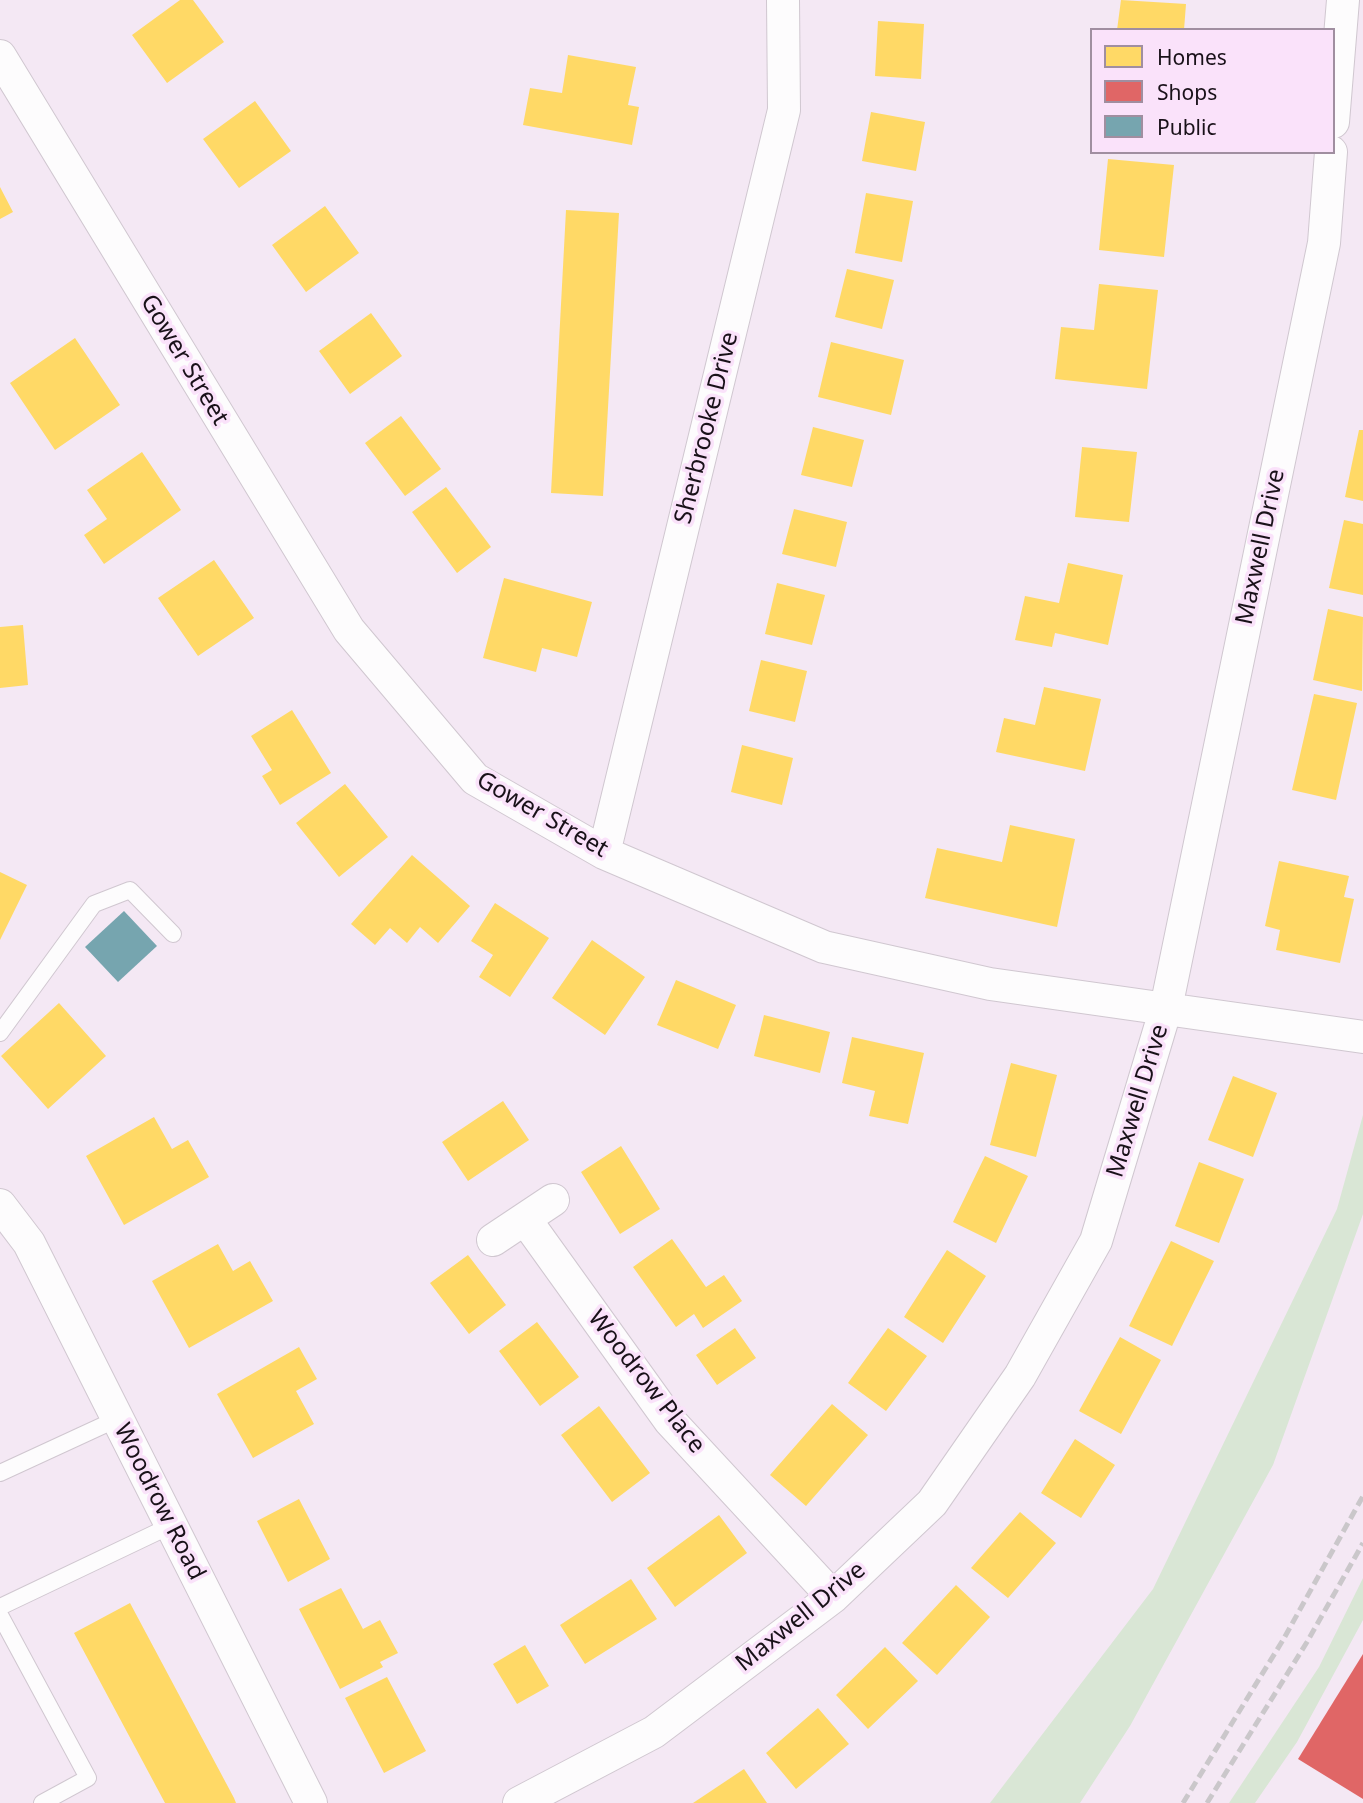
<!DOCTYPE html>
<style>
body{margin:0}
#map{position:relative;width:1363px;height:1803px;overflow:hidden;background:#f4e8f4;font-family:"Noto Sans",sans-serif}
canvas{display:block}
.legend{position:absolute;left:1090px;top:28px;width:245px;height:126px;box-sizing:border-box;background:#fae2fa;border:2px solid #a08ea0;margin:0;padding:9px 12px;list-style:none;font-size:21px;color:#191119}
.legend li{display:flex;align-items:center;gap:14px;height:35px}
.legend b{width:35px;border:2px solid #a08ea0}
</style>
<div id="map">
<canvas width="1363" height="1803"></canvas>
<ul class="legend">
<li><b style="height:19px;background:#ffd966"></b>Homes</li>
<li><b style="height:19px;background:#e06666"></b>Shops</li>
<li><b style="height:19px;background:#76a5af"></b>Public</li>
</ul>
</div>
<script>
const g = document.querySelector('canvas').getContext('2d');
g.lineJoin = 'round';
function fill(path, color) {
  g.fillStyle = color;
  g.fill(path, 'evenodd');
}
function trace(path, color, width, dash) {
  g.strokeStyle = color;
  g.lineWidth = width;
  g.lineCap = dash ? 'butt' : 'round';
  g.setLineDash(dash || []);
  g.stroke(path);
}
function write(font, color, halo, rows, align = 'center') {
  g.font = font + ' "Noto Sans",sans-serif';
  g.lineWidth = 7;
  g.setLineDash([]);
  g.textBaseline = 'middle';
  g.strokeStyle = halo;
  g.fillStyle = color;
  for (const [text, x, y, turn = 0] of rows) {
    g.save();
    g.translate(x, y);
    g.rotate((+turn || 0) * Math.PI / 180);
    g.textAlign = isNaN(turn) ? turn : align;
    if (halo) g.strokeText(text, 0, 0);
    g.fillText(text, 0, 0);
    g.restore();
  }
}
const green = new Path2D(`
 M1363,1115V1214L1273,1465L1130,1726L1080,1803H990L1153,1589L1337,1209Z
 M1363,1578V1620L1297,1742L1255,1803H1229L1319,1667Z`);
const homes = new Path2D(`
 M180,0H193L224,42L167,83L132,35Z
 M1121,0L1186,4L1184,30H1117Z
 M878,21L924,24L921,79L875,76Z
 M568,55L636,67L628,105L639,107L632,145L523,125L530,88L562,93Z
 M255,101L291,151L239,188L203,139Z
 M871,112L925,122L916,171L862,161Z
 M1108,159L1174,165L1164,257L1099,250Z
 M0,187L13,212L0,219Z
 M866,193L913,201L902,262L855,253Z
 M325,206L359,253L306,292L272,245Z
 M566,210L619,213L603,496L551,493Z
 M847,269L894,280L882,329L835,317Z
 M1099,284L1158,290L1147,389L1055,379L1061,327L1094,330Z
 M371,313L402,356L350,394L319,351Z
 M75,338L120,405L55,450L10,383Z
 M831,342L904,360L891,415L818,397Z
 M401,416L441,469L405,496L365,443Z
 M813,427L864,440L852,487L801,475Z
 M1359,430H1363V501L1345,497Z
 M1082,447L1137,452L1129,522L1075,517Z
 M142,452L181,510L104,564L84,535L107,519L87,490Z
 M446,487L491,547L457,573L412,512Z
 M794,509L847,522L836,567L782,554Z
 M1344,520L1363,524V595L1329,588Z
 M214,560L254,618L198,656L158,598Z
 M1068,563L1123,575L1108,645L1055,633L1052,647L1015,640L1025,596L1059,603Z
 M504,578L592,602L577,657L542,648L536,672L483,658Z
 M777,583L825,595L812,645L765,634Z
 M1328,609L1363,617L1362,691L1313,680Z
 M23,625L28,685L0,688V627Z
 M761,660L807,671L795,722L749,711Z
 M1044,687L1101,699L1085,771L996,752L1004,718L1035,725Z
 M1314,694L1357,703L1336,800L1292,790Z
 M292,710L331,773L280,805L262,776L272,770L251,736Z
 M742,745L793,758L782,805L731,792Z
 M345,784L388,837L339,877L296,823Z
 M1010,825L1075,839L1057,927L925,898L937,848L1002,862Z
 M412,855L470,906L438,943L420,927L407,943L390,928L375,945L351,924Z
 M1279,861L1349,876L1344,897L1354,899L1340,963L1276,950L1280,930L1265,926Z
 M0,872L27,885L0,940Z
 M495,903L549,938L510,997L479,977L493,955L471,941Z
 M592,940L645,977L605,1035L552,998Z
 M676,980L736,1005L718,1049L657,1025Z
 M59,1003L106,1056L48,1109L1,1056Z
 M764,1015L830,1032L820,1073L754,1056Z
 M852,1037L924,1053L908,1124L869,1116L875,1091L842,1083Z
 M1011,1063L1057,1075L1036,1157L990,1145Z
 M1233,1076L1277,1093L1253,1157L1208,1140Z
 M503,1101L529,1140L468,1181L442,1142Z
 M154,1117L172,1149L188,1140L209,1177L124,1225L86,1156Z
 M621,1146L660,1209L620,1234L581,1172Z
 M985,1156L1028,1176L996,1243L953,1222Z
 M1199,1162L1244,1179L1219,1243L1175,1226Z
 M672,1239L706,1287L724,1275L742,1301L703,1328L694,1314L676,1327L633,1267Z
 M1171,1241L1214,1261L1172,1346L1129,1326Z
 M218,1244L233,1271L250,1261L273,1301L189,1348L152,1281Z
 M947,1250L986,1276L943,1343L904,1317Z
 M468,1255L506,1305L469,1334L430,1283Z
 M537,1322L579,1377L540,1406L499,1351Z
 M735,1328L756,1358L717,1385L696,1355Z
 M888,1328L927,1356L886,1411L848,1383Z
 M1120,1337L1161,1360L1121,1434L1079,1411Z
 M299,1347L317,1379L296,1391L314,1424L253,1458L217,1394Z
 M832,1404L868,1435L806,1506L770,1475Z
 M599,1406L650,1473L612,1502L561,1435Z
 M1075,1439L1115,1465L1081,1518L1041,1493Z
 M299,1499L330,1559L288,1582L257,1521Z
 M1020,1512L1056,1543L1008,1598L971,1568Z
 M719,1515L747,1553L675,1607L647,1568Z
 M631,1579L657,1619L585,1664L560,1625Z
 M956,1585L990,1617L937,1675L902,1643Z
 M341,1588L363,1629L380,1620L398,1653L380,1662L383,1667L340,1689L299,1609Z
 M130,1603L234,1798L236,1803H165L74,1633Z
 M525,1645L549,1686L517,1704L493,1664Z
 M885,1647L918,1681L868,1729L836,1695Z
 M387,1677L426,1751L384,1773L345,1698Z
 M818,1708L849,1744L796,1789L766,1753Z
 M744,1769L767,1803H693Z`);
const shops = new Path2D(`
 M1363,1654V1799L1298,1759Z`);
const public = new Path2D(`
 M124,911L157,946L118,982L85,947Z`);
const lane = new Path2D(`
 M0,1033L94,904L130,890L173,934
 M0,1473L117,1419
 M0,1607L170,1526
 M0,1615L88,1778L42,1803`);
const street = new Path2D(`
 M0,56L349,630L475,779L604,853L824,947L990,984L1363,1037
 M1333,122L1343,0
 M604,853L784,110L783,0
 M0,1205L29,1243L311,1803
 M525,1219L670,1421L833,1597
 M493,1240L553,1200
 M519,1803L654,1732L833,1597L932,1503L1020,1376L1096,1241L1166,1008L1324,243L1331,152`);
const rail = new Path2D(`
 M1183,1803L1283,1640L1363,1496
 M1207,1803L1307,1642L1363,1543`);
const streetNames = [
 ["Gower Street",184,360,59],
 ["Sherbrooke Drive",707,428,-76],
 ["Maxwell Drive",1261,547,-78],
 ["Gower Street",542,815,30],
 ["Maxwell Drive",1138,1101,-73],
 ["Woodrow Place",646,1382,52],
 ["Woodrow Road",159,1502,63],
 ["Maxwell Drive",801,1617,-39]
];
fill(green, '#d9e6d5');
fill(homes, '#ffd966');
fill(shops, '#e06666');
fill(public, '#76a5af');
trace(lane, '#d0c7d0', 18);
trace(street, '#d0c7d0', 34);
trace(lane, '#fdfcfd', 16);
trace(street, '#fdfcfd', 32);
trace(rail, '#cac7ca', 5, [10, 5]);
write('24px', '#191119', '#fae2fa', streetNames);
</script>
